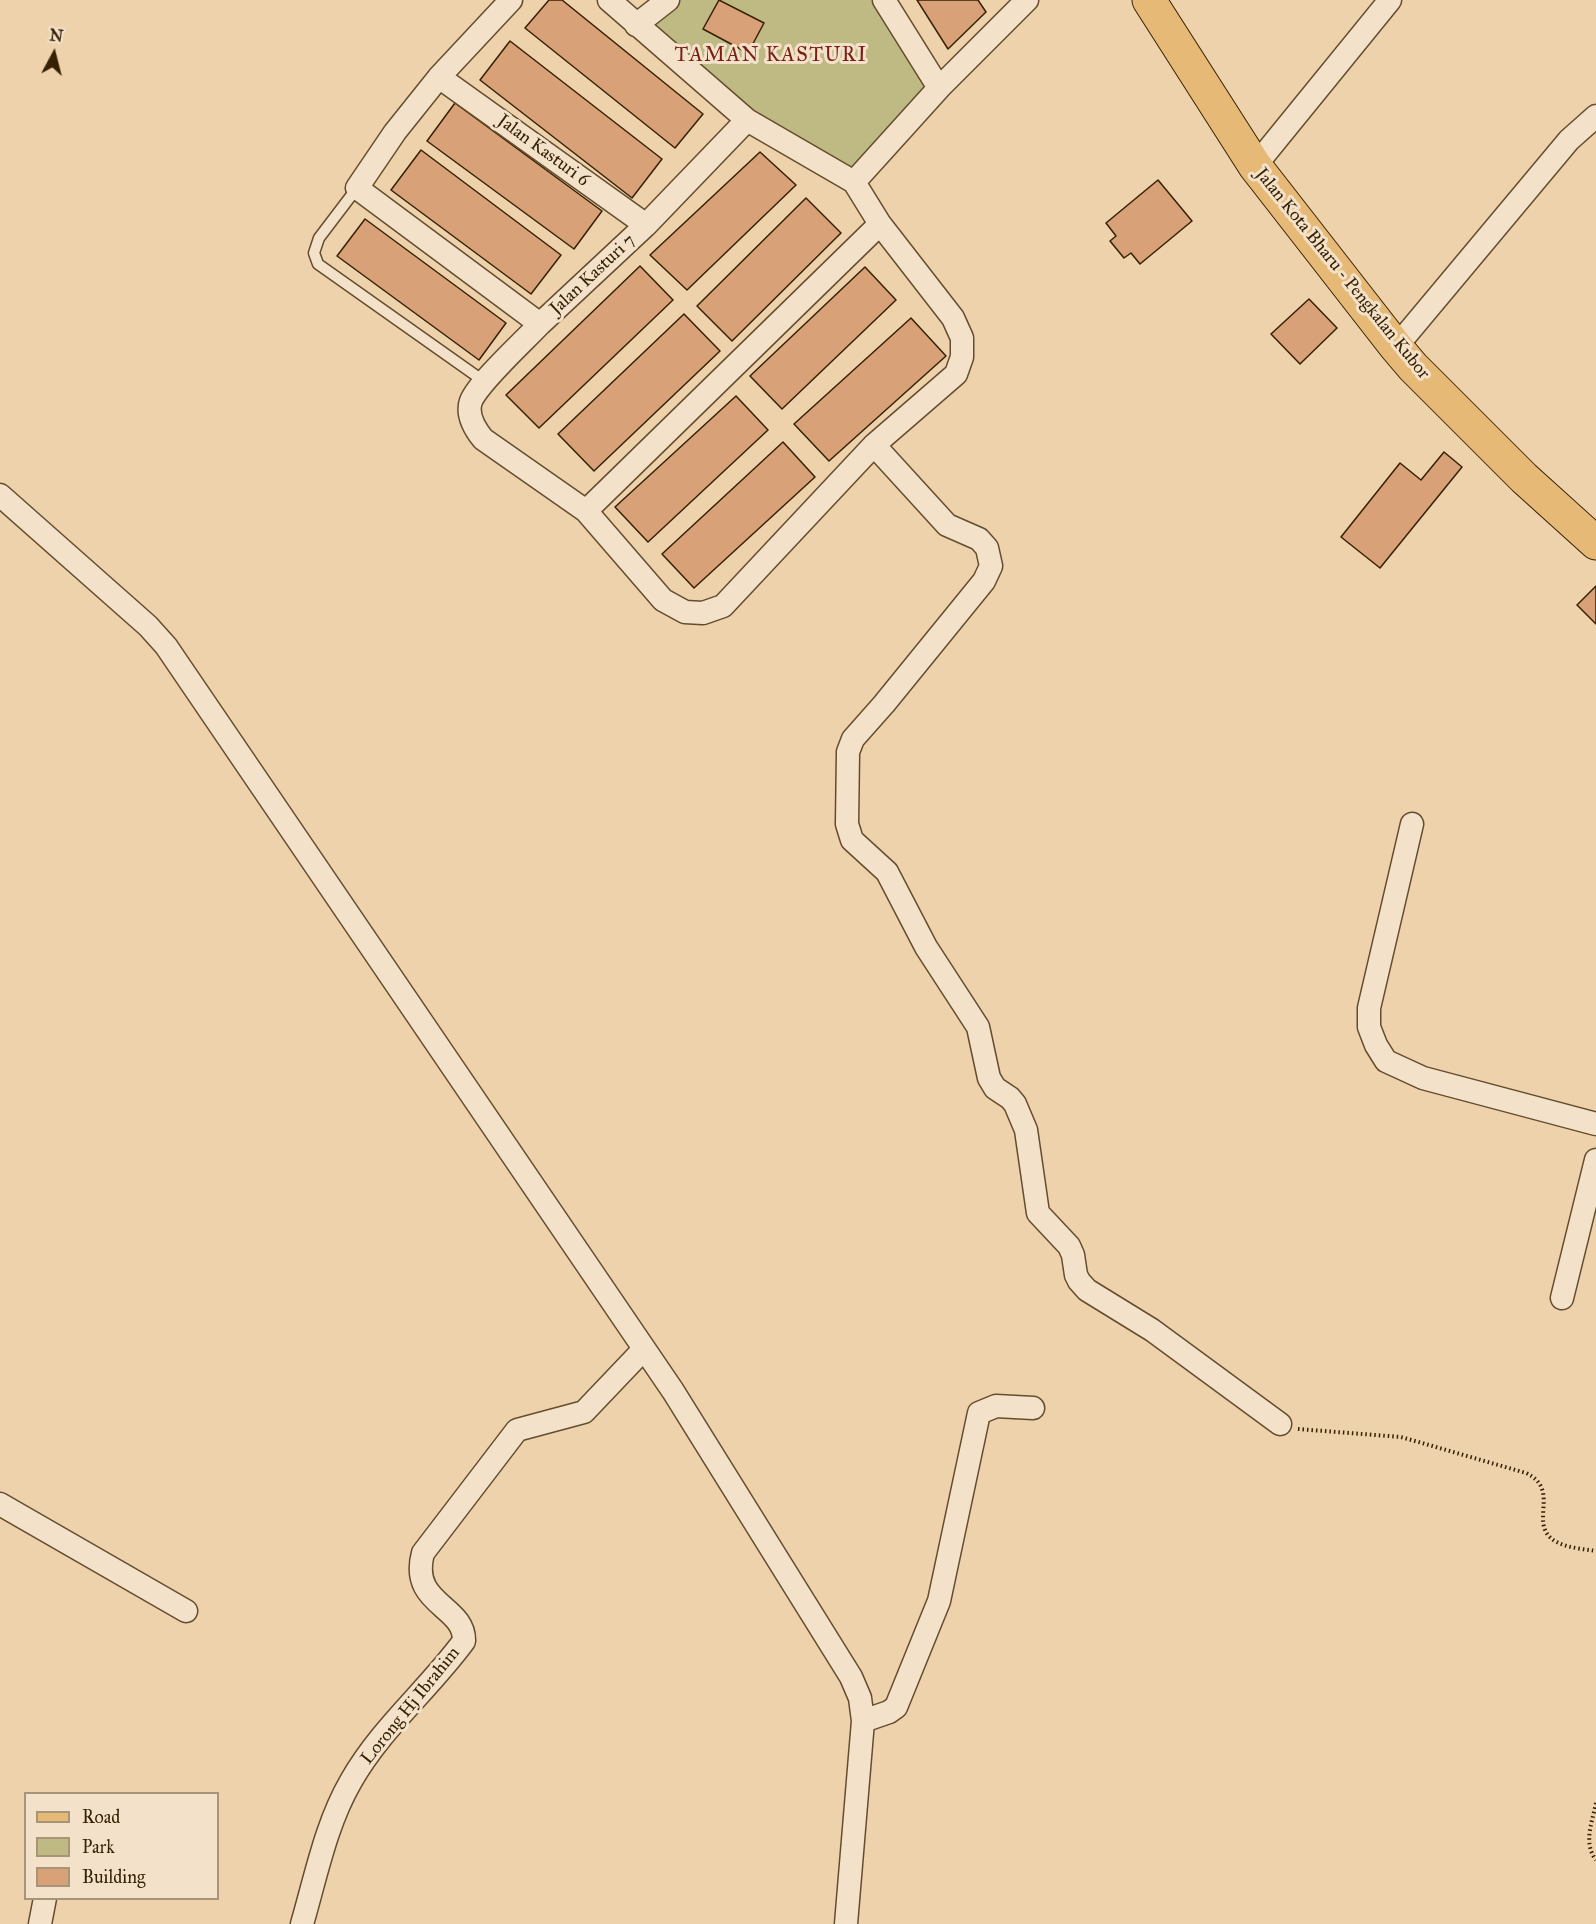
<!DOCTYPE html>
<style>
body{margin:0}
#map{position:relative;width:1596px;height:1924px;overflow:hidden;background:#edd2ac;font-family:"IM FELL Great Primer",serif}
canvas{display:block}
.legend{position:absolute;left:24px;top:1792px;width:195px;height:108px;box-sizing:border-box;background:#f3e2c9;border:2px solid #a7957a;margin:0;padding:8px 10px;list-style:none;font-size:18px;color:#362104}
.legend li{display:flex;align-items:center;gap:12px;height:30px}
.legend b{width:30px;border:2px solid #a7957a}
.north{position:absolute;left:24px;top:24px;width:60px;height:60px;-webkit-text-stroke:4px #f3e2c9;paint-order:stroke;rotate:7deg;font-size:16px;font-weight:700;line-height:24px;text-align:center;color:#362104}
.north::after{content:'';display:block;margin:auto;width:21px;height:27px;background:#362104;clip-path:polygon(50% 0,100% 100%,50% 72%,0 100%)}
</style>
<div id="map">
<canvas width="1596" height="1924"></canvas>
<ul class="legend">
<li><b style="height:8px;background:#e6b976"></b>Road</li>
<li><b style="height:16px;background:#bfba84"></b>Park</li>
<li><b style="height:16px;background:#d9a178"></b>Building</li>
</ul>
<div class="north">N</div>
</div>
<script>
const g = document.querySelector('canvas').getContext('2d');
g.lineJoin = 'round';
function fill(path, color) {
  g.fillStyle = color;
  g.fill(path, 'evenodd');
}
function trace(path, color, width, dash) {
  g.strokeStyle = color;
  g.lineWidth = width;
  g.lineCap = dash ? 'butt' : 'round';
  g.setLineDash(dash || []);
  g.stroke(path);
}
function write(font, color, halo, rows, align = 'center') {
  g.font = font + ' "IM FELL Great Primer",serif';
  g.lineWidth = 6;
  g.setLineDash([]);
  g.textBaseline = 'middle';
  g.strokeStyle = halo;
  g.fillStyle = color;
  for (const [text, x, y, turn = 0] of rows) {
    g.save();
    g.translate(x, y);
    g.rotate((+turn || 0) * Math.PI / 180);
    g.textAlign = isNaN(turn) ? turn : align;
    if (halo) g.strokeText(text, 0, 0);
    g.fillText(text, 0, 0);
    g.restore();
  }
}
const green = new Path2D(`
 M668,0H884L939,88L854,181L747,120L636,25Z`);
const building = new Path2D(`
 M549,0H562L703,114L675,148L525,28Z
 M719,0L764,23L748,53L703,29Z
 M917,0H978L986,12L948,49Z
 M510,41L662,159L632,198L480,80Z
 M455,103L602,211L574,249L427,141Z
 M421,150L561,255L531,294L391,190Z
 M760,152L796,185L687,290L650,255Z
 M1158,180L1192,221L1140,264L1131,253L1124,258L1110,241L1116,236L1106,223Z
 M806,198L841,233L732,341L697,306Z
 M365,219L506,323L479,360L337,256Z
 M640,266L673,300L539,428L506,395Z
 M865,267L896,300L782,409L750,376Z
 M1309,299L1337,328L1300,364L1271,334Z
 M684,314L720,351L594,471L558,434Z
 M911,318L946,356L829,461L794,424Z
 M736,396L768,430L648,542L615,507Z
 M783,442L815,477L694,588L662,554Z
 M1444,452L1462,467L1380,568L1341,537L1400,463L1421,480Z
 M1596,586V624L1577,605Z`);
const path = new Path2D(`
 M1298,1429L1401,1437L1526,1473C1562,1490 1527,1524 1555,1541C1567,1548 1583,1549 1596,1551
 M1596,1803C1592,1823 1583,1843 1596,1860`);
const service = new Path2D(`
 M357,188L319,238L314,253L318,264L485,382`);
const minor = new Path2D(`
 M511,0L439,77L395,132L357,188L540,324L646,225L747,120L609,0
 M884,0L939,88
 M636,25L668,0
 M439,77L646,225
 M1255,166L1390,0
 M854,182L939,88L1027,0
 M540,324C524,341 479,382 471,401C466,415 475,429 483,439L586,511L663,600L685,612L703,613L723,606L874,445L956,374L962,357V338L953,318L880,224L854,182L747,120
 M1396,347L1569,140L1596,116
 M874,445L947,525L979,539L987,548L991,566L984,581L884,704L853,739L848,752L847,824L852,840L887,872L926,947L978,1027L989,1078L995,1088L1010,1098L1015,1104L1026,1130L1038,1213L1069,1246L1073,1255L1076,1275L1079,1281L1087,1290L1152,1330L1280,1424
 M0,495L148,626L166,646L673,1391L851,1677L860,1698L863,1721L846,1924
 M586,511L880,224
 M1412,824L1369,1008V1027L1376,1045L1386,1061L1423,1078L1596,1124
 M1562,1298L1596,1160
 M0,1504L186,1611
 M863,1721L889,1712L896,1707L939,1601L979,1413L996,1406L1033,1408
 M40,1924L45,1898
 M302,1924C316,1876 326,1824 351,1781C381,1728 428,1690 464,1641C465,1605 409,1605 423,1553L517,1430L584,1412L644,1349`);
const primary = new Path2D(`
 M1149,0L1255,166L1396,347L1413,367L1524,478L1596,543`);
const streetNames = [
 ["Jalan Kasturi 6",543,151,36],
 ["Jalan Kota Bharu - Pengkalan Kubor",1342,274,51],
 ["Jalan Kasturi 7",593,275,-43],
 ["Lorong Hj Ibrahim",411,1706,-51]
];
const neighbourhoodNames = [
 ["TAMAN KASTURI",771,56]
];
fill(green, '#bfba84');
fill(building, '#d9a178');
trace(building, '#362104', 1.5);
trace(service, '#644d2e', 13);
trace(minor, '#644d2e', 25);
trace(primary, '#362104', 35);
trace(path, '#362104', 4, [1.5, 3]);
trace(service, '#f3e2c9', 10);
trace(minor, '#f3e2c9', 22);
trace(primary, '#e6b976', 33);
write('18px', '#362104', '#f3e2c9', streetNames);
g.letterSpacing = '1.5px';
write('20px', '#7a1f14', '#f3e2c9', neighbourhoodNames);
g.letterSpacing = '0px';
</script>
